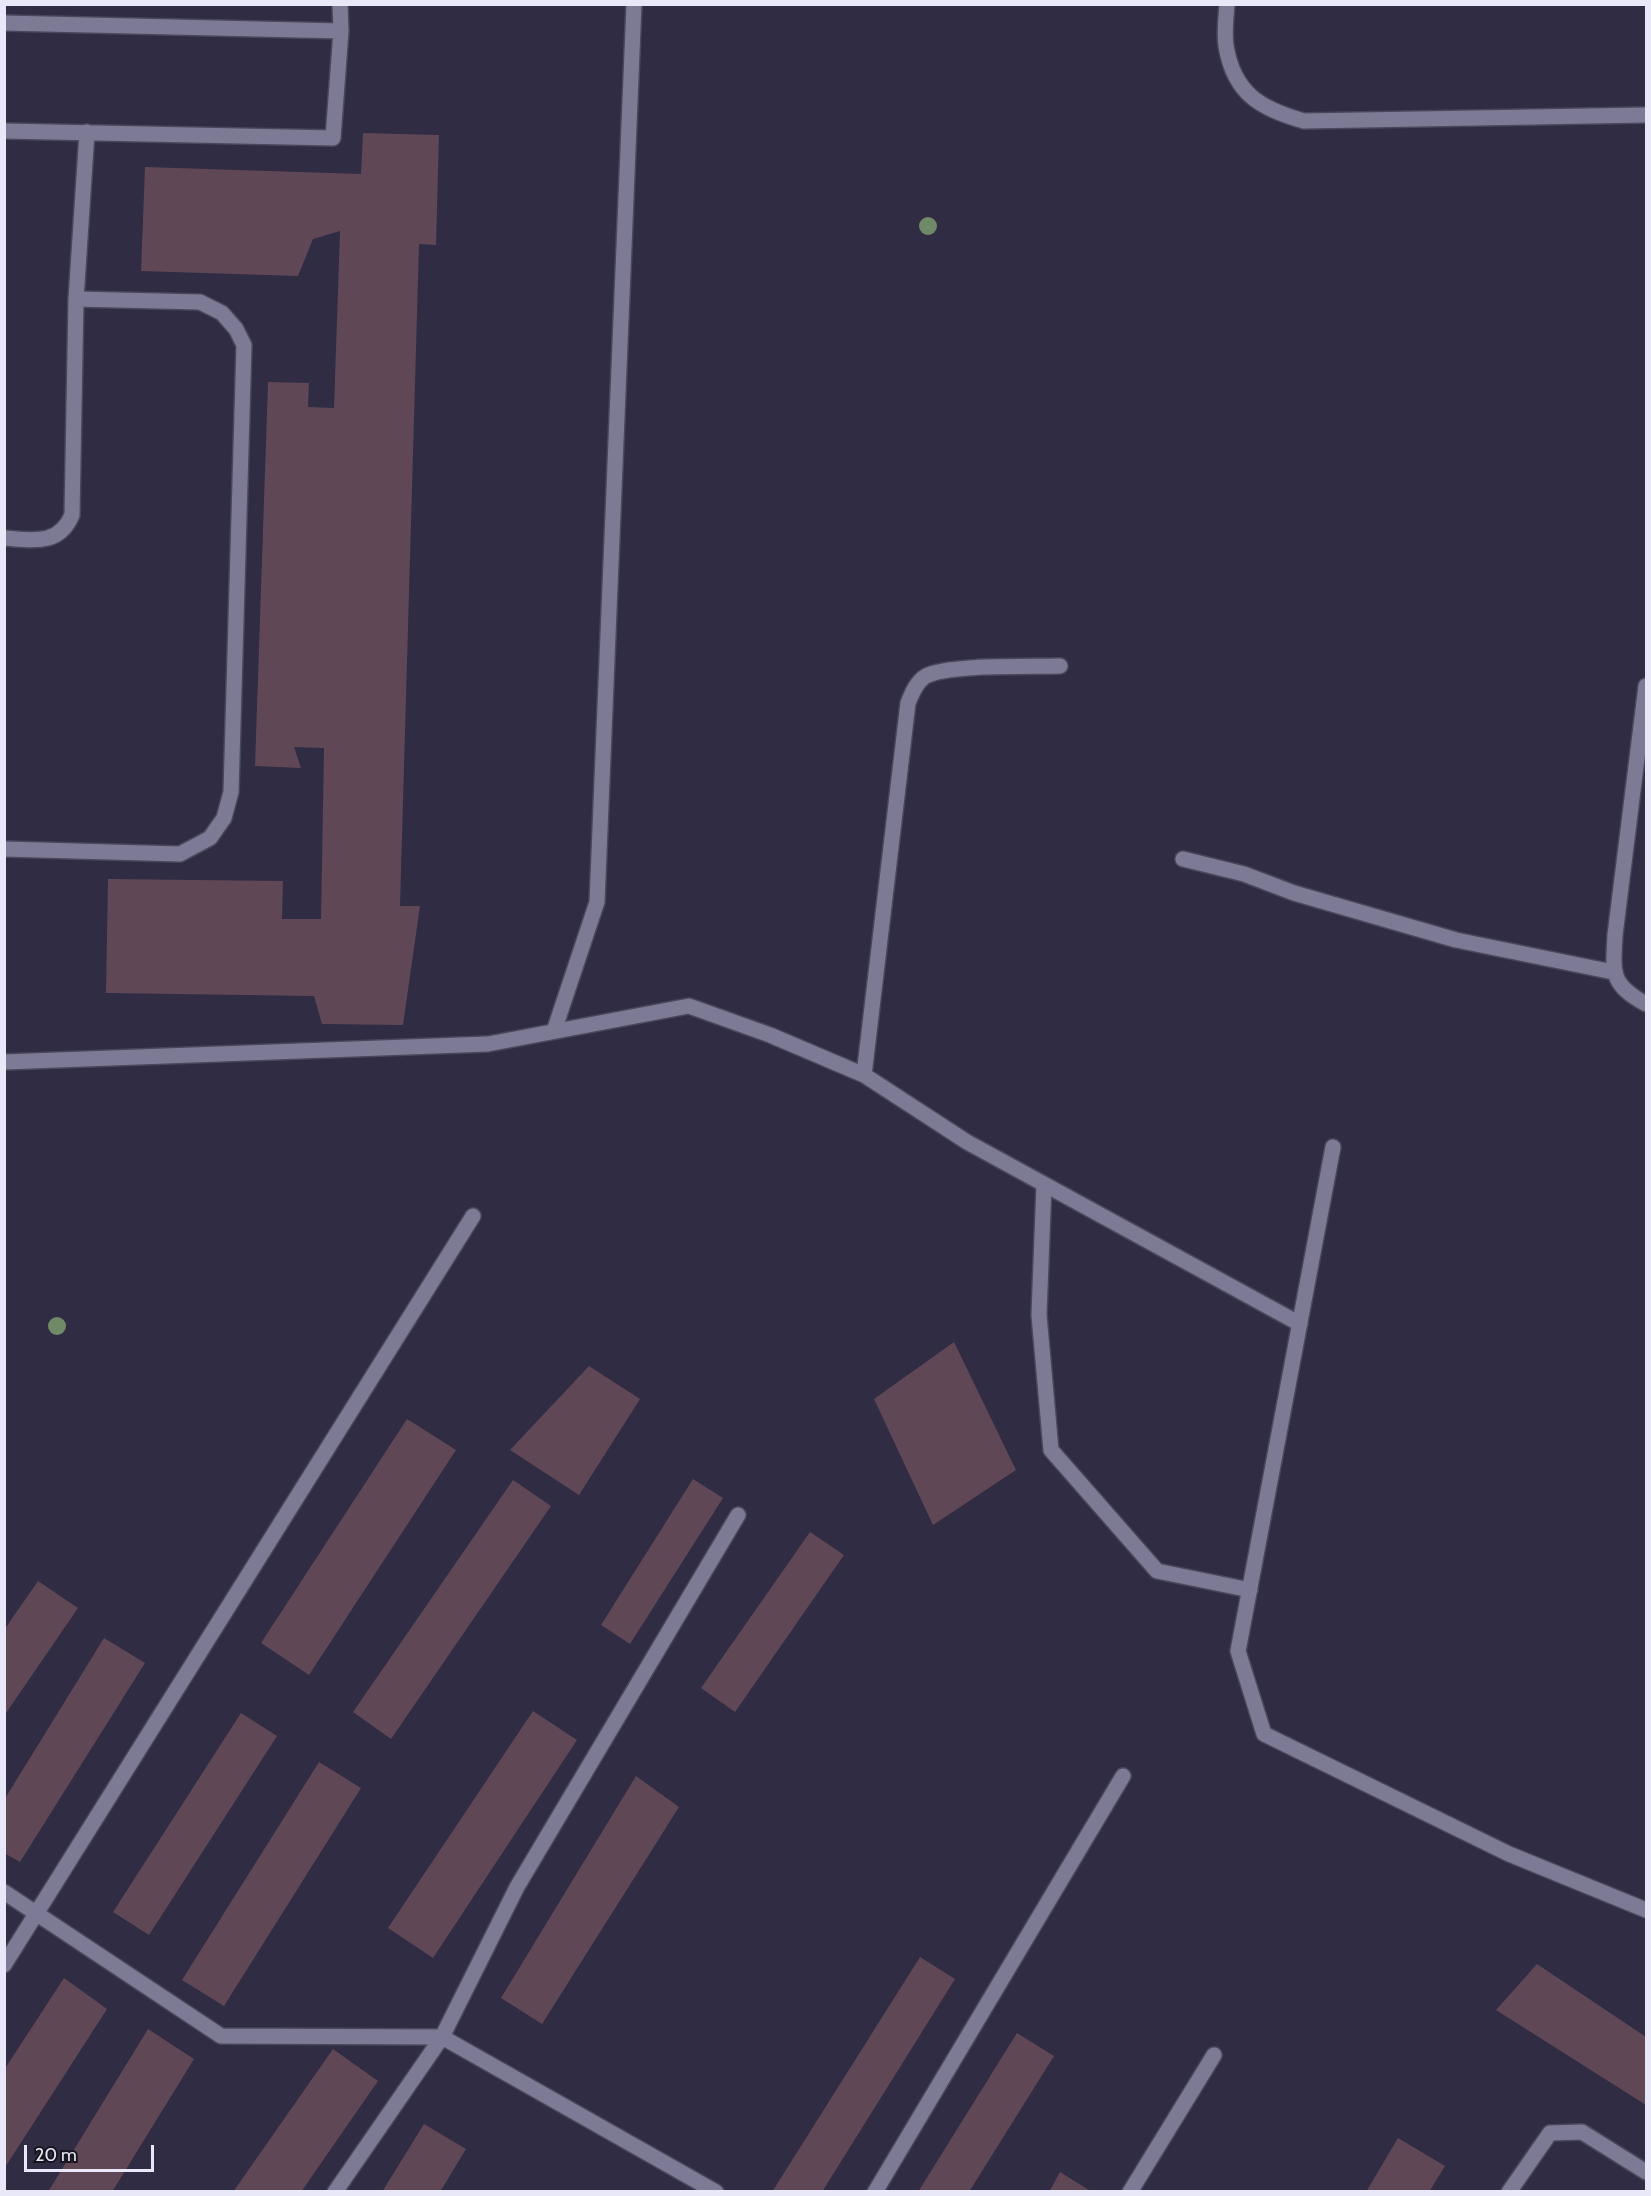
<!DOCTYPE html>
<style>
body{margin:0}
#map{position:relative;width:1651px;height:2196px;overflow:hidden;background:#2f2c43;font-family:Cabin,sans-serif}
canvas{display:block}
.frame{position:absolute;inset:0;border:6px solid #e9e8f8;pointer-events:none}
.scale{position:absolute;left:24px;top:2145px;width:130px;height:27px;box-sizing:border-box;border:3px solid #e9e8f8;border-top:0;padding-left:8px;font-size:18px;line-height:21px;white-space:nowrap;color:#e9e8f8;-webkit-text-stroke:4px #171620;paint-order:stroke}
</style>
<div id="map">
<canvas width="1651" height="2196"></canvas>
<div class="frame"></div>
<div class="scale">20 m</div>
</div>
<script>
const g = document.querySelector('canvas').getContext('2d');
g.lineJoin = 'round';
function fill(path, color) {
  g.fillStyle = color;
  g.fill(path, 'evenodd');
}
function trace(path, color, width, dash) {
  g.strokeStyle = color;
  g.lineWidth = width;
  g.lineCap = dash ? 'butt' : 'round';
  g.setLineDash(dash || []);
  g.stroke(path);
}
const building = new Path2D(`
 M363,133L439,135L436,245L419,244L400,906H420L403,1025L322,1024L314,996L106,993L108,879L283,881L282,919H321L324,748L294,747L301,768L255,766L268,382L309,383L308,407L334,408L340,231L313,239L298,276L141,271L145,167L361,174Z
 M954,1342L1016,1470L933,1525L874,1399Z
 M589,1366L640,1399L579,1495L510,1450Z
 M407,1419L456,1450L309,1675L261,1643Z
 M693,1479L723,1498L630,1644L601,1625Z
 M513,1480L551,1506L391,1739L353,1712Z
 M810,1532L844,1555L735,1712L701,1688Z
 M38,1581L78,1608L4,1716V1630Z
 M104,1638L145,1663L20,1862L4,1853V1800Z
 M533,1711L577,1740L433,1958L388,1928Z
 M241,1713L277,1736L149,1935L113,1912Z
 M319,1762L361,1788L224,2006L182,1980Z
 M636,1776L679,1807L542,2024L501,1998Z
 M920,1957L955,1979L822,2192H772Z
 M1537,1964L1646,2037V2105L1496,2010Z
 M64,1978L107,2009L4,2169V2070Z
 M148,2029L194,2059L112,2192H48Z
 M1017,2033L1054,2056L969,2192H918Z
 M333,2049L378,2081L301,2192H233Z
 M424,2124L466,2149L440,2192H382Z
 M1398,2138L1445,2166L1429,2192H1366Z
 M1060,2172L1092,2192H1049Z`);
const service = new Path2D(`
 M1227,4C1226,18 1224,33 1226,46C1234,94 1261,109 1304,121L1646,115
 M4,23L341,31
 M4,131L333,138L341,31L340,4
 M4,538C33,540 59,546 72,515L76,299L87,132
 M1646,686L1615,935C1613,973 1610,984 1646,1004
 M4,849L180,854L210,838L224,818L231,792L244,345L236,329L222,313L200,302L76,299
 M1183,859L1244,874L1294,893L1456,940L1613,972
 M554,1031L597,902L634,4
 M4,1062L488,1044L689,1006L770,1035L864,1075L967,1142L1300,1324
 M864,1075L908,703C912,693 917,681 926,676C948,664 1031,667 1060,666
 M1333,1147L1238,1651L1264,1734L1509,1854L1646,1910
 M1044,1184L1039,1315L1051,1450L1157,1571L1250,1590
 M4,1892L221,2036L442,2037L716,2192
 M4,1965L473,1216
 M335,2192L442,2037L517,1887L738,1515
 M875,2192L1123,1776
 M1130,2192L1214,2055
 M1509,2192L1550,2133L1582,2132L1646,2172`);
const trees = [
 [928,226],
 [57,1326]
];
fill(building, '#604756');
trace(service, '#49475b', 18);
trace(service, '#7d7a96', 15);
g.fillStyle = '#6f8a67';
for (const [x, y] of trees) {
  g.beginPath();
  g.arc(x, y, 9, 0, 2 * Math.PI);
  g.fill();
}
</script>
